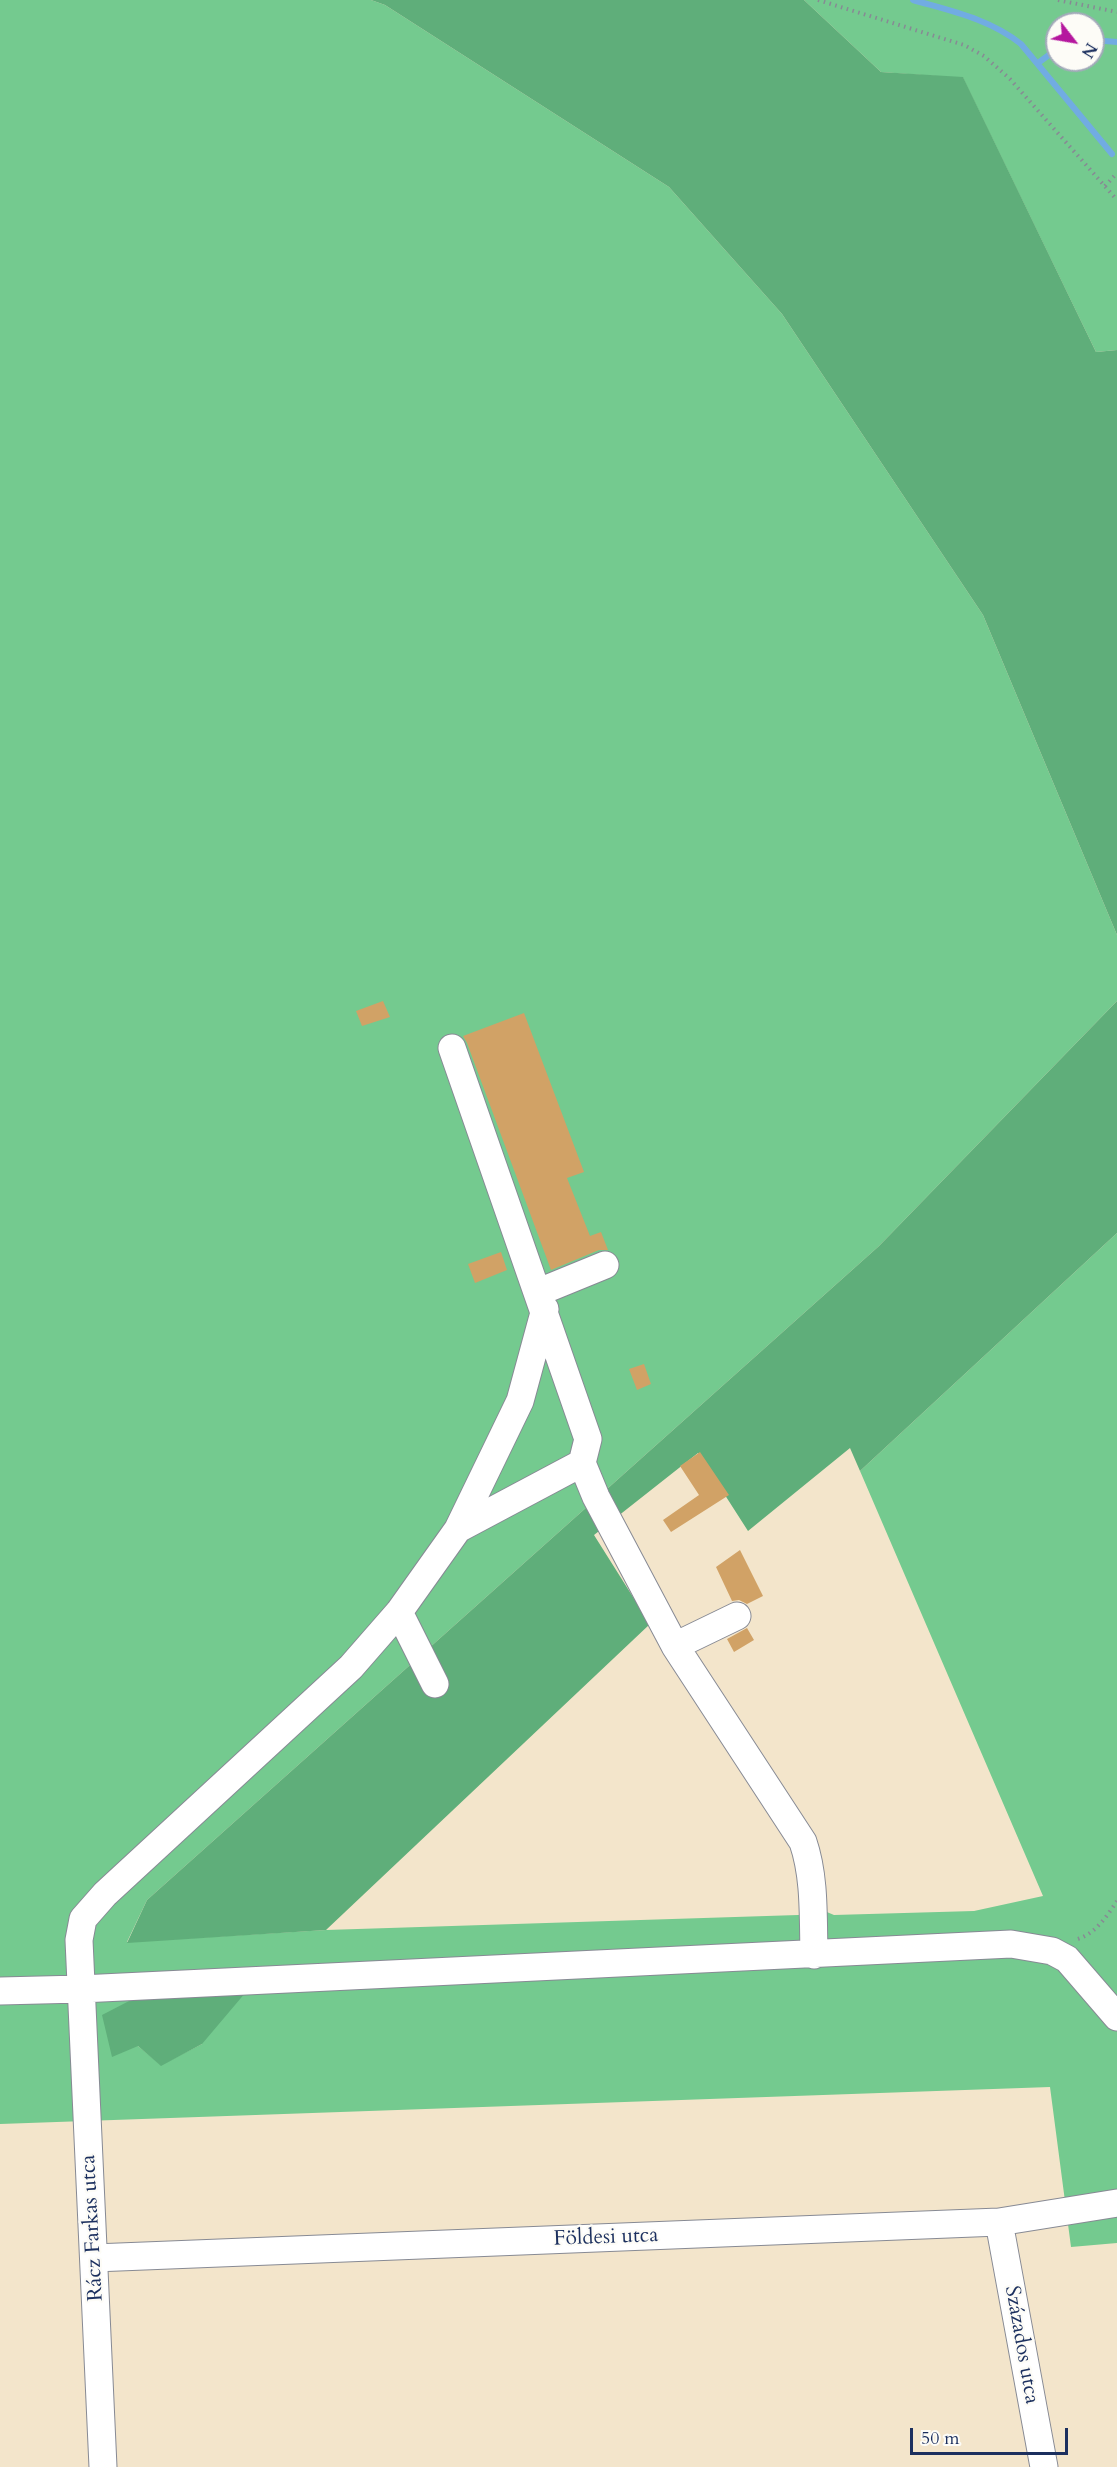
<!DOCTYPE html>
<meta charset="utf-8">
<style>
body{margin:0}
#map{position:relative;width:1117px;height:2467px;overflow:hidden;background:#f3e5cb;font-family:Cardo,serif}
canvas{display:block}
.north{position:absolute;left:1045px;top:12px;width:60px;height:60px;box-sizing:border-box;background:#fdfcf7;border:2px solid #a3aaba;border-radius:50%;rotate:121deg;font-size:16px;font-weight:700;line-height:24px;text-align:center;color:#1b2f5e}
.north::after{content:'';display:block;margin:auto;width:21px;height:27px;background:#b5179e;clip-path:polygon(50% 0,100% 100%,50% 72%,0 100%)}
.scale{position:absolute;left:910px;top:2428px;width:158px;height:27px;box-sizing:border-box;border:3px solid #1b2f5e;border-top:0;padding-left:8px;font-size:18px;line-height:21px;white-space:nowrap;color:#1b2f5e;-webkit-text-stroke:4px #fdfcf7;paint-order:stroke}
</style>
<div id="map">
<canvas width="1117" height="2467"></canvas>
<div class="north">N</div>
<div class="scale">50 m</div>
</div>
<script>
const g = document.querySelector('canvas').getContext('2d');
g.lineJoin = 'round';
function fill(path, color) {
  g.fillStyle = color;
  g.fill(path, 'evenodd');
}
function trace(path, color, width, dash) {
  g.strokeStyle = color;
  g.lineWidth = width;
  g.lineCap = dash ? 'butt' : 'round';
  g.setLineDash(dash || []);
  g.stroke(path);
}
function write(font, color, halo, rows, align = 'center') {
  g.font = font + ' Cardo,serif';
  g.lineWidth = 4.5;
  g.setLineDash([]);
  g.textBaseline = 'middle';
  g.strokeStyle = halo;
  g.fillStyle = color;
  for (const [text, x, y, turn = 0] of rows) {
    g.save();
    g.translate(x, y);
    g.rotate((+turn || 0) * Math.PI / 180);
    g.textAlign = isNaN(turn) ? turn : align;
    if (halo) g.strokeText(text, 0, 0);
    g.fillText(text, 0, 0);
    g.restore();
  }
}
const green = new Path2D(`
 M0,0H371L385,5L669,187L782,314L983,615L1117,935V1001L879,1246L147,1900L127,1942L326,1930L798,1915L822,1910L834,1915L974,1911L1043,1896L860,1471L1117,1233V2243L1071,2247L1050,2087L0,2124ZM202,2044L161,2065L138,2046Z
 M804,0H1117V350L1096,352L963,78L881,72ZM1057,24H1093V60H1057Z`);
const forest = new Path2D(`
 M371,0H804L881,72L963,77L1096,352L1117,350V935L983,615L782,314L669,187L385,5Z
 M1117,1001V1233L860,1471L850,1448L748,1531L698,1453L594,1535L650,1624L326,1930L127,1943L147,1900L879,1246Z
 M246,1992L202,2044L161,2066L138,2046L112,2057L102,2015L131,2000Z`);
const stream = new Path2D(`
 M913,0C951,11 990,19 1021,44L1112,154
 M1093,40L1117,42
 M1038,63L1057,49`);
const building = new Path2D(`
 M383,1001L390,1017L362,1026L356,1011Z
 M524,1013L584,1172L567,1178L590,1236L601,1232L608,1250H599L551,1270L467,1043L463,1036Z
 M501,1252L507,1270L475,1283L468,1264Z
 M644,1364L651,1384L637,1390L629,1369Z
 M700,1452L729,1495L671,1532L663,1520L699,1495L680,1466Z
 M740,1550L763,1596L747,1604L739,1600L732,1601L716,1567Z
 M747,1628L754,1640L734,1652L727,1639Z`);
const path = new Path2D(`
 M818,0L964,45L984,56L1010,79L1117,200
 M1058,0L1117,12
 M1105,186L1117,173
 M1078,1939C1096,1933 1107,1916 1117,1901`);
const minor = new Path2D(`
 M539,1292L605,1265
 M582,1463L596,1497L675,1646L803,1842C815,1877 813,1917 814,1955
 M458,1529L520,1401L545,1309
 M399,1612L435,1684
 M675,1646L737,1616
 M0,1991L81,1989L1011,1944L1052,1951L1067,1959L1117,2017
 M999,2222L1044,2467
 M94,2258L999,2222L1117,2203
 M103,2467L79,1940L83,1919L105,1894L351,1667L399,1612L458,1529L582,1463L588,1439L452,1048`);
const streetNames = [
 ["Rácz Farkas utca",93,2228,-93],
 ["Földesi utca",606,2238,-2],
 ["Százados utca",1021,2345,80]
];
fill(green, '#74ca8f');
fill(forest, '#5fae7a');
trace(stream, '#71ace2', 6);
fill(building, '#d1a266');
trace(minor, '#878a94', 29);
trace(path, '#878a94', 4, [1.5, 4.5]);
trace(minor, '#fff', 27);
write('21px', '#1b2f5e', '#fdfcf7', streetNames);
</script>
